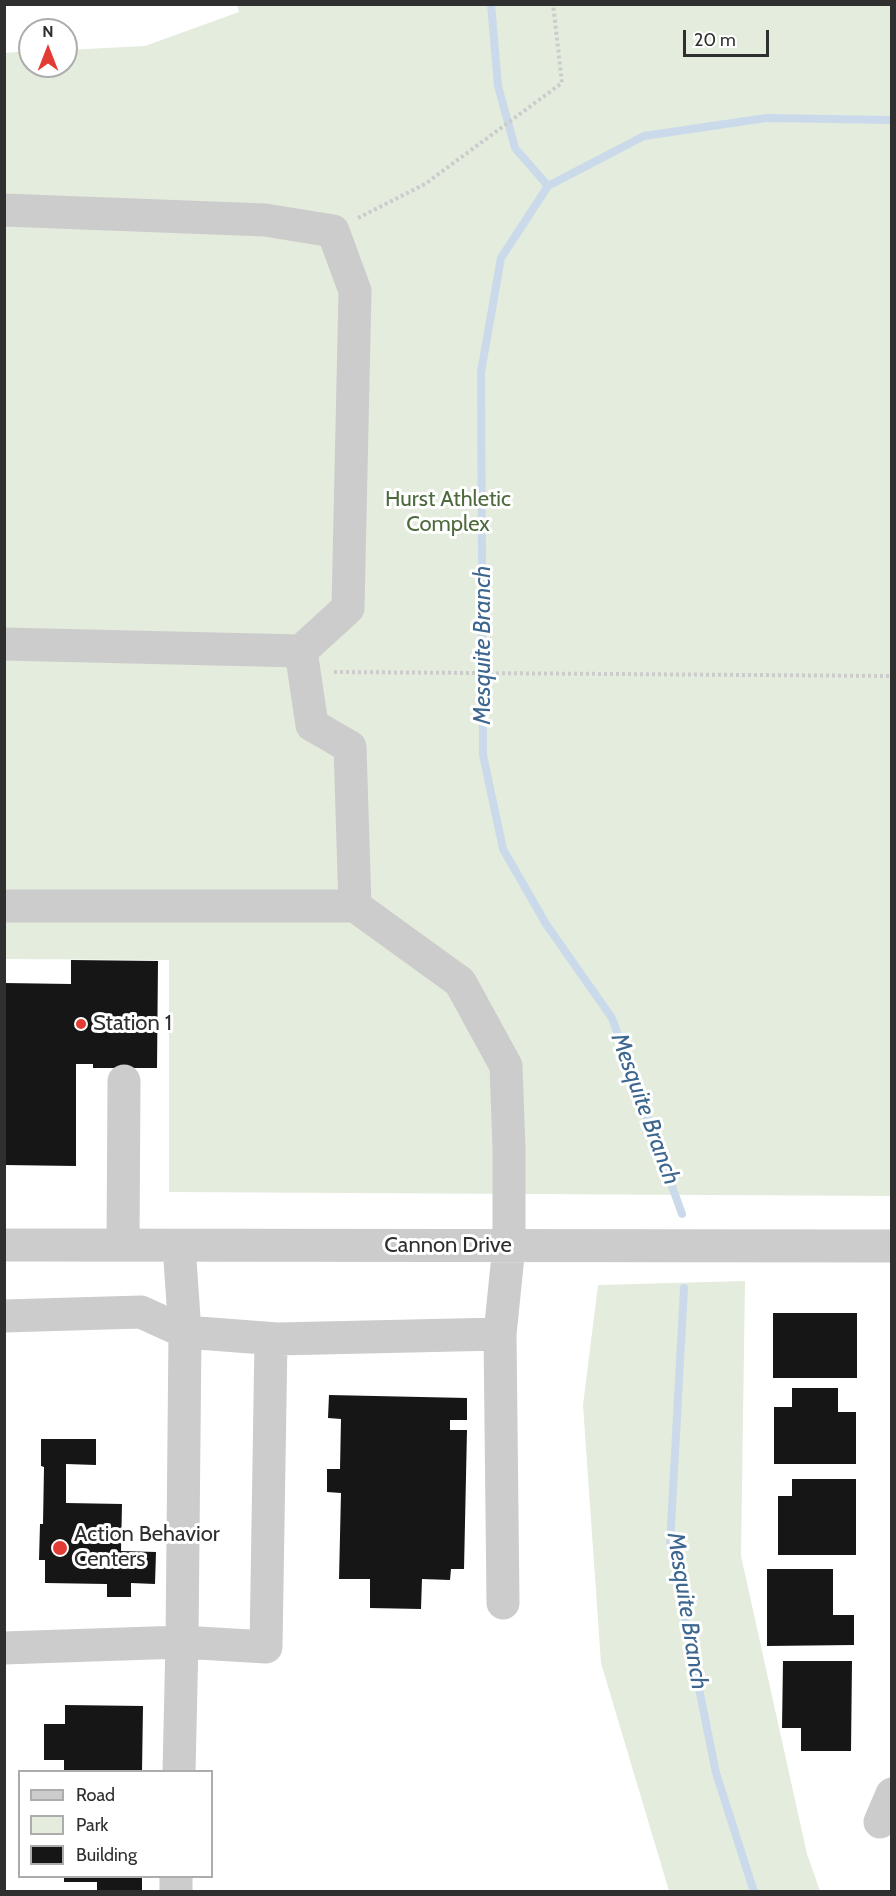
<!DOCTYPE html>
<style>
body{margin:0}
#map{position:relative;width:896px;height:1896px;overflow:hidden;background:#fff;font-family:Cabin,sans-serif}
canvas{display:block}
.frame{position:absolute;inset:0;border:6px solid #2f2f2f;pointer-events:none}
.legend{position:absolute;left:18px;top:1770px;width:195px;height:108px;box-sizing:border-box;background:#fff;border:2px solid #acacac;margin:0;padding:8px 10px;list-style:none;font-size:18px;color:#2f2f2f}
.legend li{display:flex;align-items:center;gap:12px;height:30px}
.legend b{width:30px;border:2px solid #acacac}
.north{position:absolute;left:18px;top:18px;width:60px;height:60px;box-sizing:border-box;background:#fff;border:2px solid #acacac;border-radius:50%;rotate:0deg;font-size:16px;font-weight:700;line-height:24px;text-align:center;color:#2f2f2f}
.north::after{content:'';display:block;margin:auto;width:21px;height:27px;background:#e23c35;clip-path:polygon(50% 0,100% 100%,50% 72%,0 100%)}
.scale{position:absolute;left:683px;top:30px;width:86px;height:27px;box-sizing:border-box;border:3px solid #2f2f2f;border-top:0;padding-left:8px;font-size:18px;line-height:21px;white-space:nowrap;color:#2f2f2f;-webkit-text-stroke:4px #fff;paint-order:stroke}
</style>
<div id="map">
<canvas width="896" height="1896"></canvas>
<div class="frame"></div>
<ul class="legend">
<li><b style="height:8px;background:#ccc"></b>Road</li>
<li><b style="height:16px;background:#e3ecdd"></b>Park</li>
<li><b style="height:16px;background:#161616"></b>Building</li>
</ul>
<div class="north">N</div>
<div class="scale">20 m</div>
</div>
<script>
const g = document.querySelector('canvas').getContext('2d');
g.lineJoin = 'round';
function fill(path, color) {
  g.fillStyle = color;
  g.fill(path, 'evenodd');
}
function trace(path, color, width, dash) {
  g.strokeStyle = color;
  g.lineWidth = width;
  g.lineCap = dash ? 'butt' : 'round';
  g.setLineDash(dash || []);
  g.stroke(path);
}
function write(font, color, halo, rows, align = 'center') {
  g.font = font + ' Cabin,sans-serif';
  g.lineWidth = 6;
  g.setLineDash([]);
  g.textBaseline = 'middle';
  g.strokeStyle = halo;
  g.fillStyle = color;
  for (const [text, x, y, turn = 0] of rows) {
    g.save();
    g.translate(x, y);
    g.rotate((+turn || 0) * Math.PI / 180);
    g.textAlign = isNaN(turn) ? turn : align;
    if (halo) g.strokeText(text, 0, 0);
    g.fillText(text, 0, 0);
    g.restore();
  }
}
const green = new Path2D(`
 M237,5H891V1196L169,1192V960L5,959L4,53L30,51V66H66V50L145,46L239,12Z
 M745,1281L741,1556L807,1854L820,1891H669L601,1663L583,1405L598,1285Z`);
const stream = new Path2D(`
 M491,4L498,86L515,148L548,186
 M682,1214L612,1018L546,924L503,849L483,755L481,372L501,258L548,186L644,136L766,118L892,120
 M684,1288L670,1544L716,1773L754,1892`);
const building = new Path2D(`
 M71,960L158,961L157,1068H93V1064H76V1166L4,1165V983L71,984Z
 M773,1313H857V1378H773Z
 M792,1388H838V1412H856V1464H774V1407H792Z
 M329,1395L467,1398V1420H450V1430H467L464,1569H451L450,1580L422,1579L421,1609L370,1608V1579H339L341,1493L327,1492V1469H340L341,1419L328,1418Z
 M41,1439H96V1465L66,1464V1503L122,1504L121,1551L156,1552L155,1584L131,1583V1597H107V1584L45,1583V1560H39L40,1524H43L44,1467L41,1466Z
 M792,1479H856V1555H778V1496H792Z
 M767,1569H833V1615H854V1645L767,1646Z
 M783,1661H852L851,1751H801V1728H782Z
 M65,1705L143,1706L142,1772H64V1760H44V1724H65Z
 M64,1876H142V1892H97V1882H64Z`);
const path = new Path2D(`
 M358,218L425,184L562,83L553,4
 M334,672L892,676`);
const minor = new Path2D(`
 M4,210L265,220L333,231L355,291L348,608L301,651L312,725L350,747L355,906
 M4,644L301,651
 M4,906H355L460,982L506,1066L509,1149V1246L500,1334L277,1339L185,1332L179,1246
 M4,1245L892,1246
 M123,1245L124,1081
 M4,1316L141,1312L185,1332L182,1642L266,1647L271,1339
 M500,1334L503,1603
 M4,1648L182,1642L179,1772
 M880,1822L892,1794
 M176,1892V1876`);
const markers = [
 [81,1024,6,"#e23c35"],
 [60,1548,8,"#e23c35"]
];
const parkNames = [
 ["Hurst Athletic",448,500],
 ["Complex",448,525]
];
const poiNames = [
 ["Station 1",93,1024],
 ["Action Behavior",74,1535],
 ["Centers",74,1560]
];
const streetNames = [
 ["Cannon Drive",448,1246]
];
const waterNames = [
 ["Mesquite Branch",483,645,-90],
 ["Mesquite Branch",645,1109,70],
 ["Mesquite Branch",687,1611,81]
];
fill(green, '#e3ecdd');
trace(stream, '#cadaeb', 8);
fill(building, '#161616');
trace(path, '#ccc', 4, [3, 3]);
trace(minor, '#ccc', 33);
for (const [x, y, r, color] of markers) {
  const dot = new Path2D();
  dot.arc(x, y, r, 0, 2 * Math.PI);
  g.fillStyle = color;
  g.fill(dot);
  trace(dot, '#fff', 2);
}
write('22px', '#4d6a3d', '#fff', parkNames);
write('22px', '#2f2f2f', '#fff', poiNames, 'left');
write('22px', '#2f2f2f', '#fff', streetNames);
write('italic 24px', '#3e6790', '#fff', waterNames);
</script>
